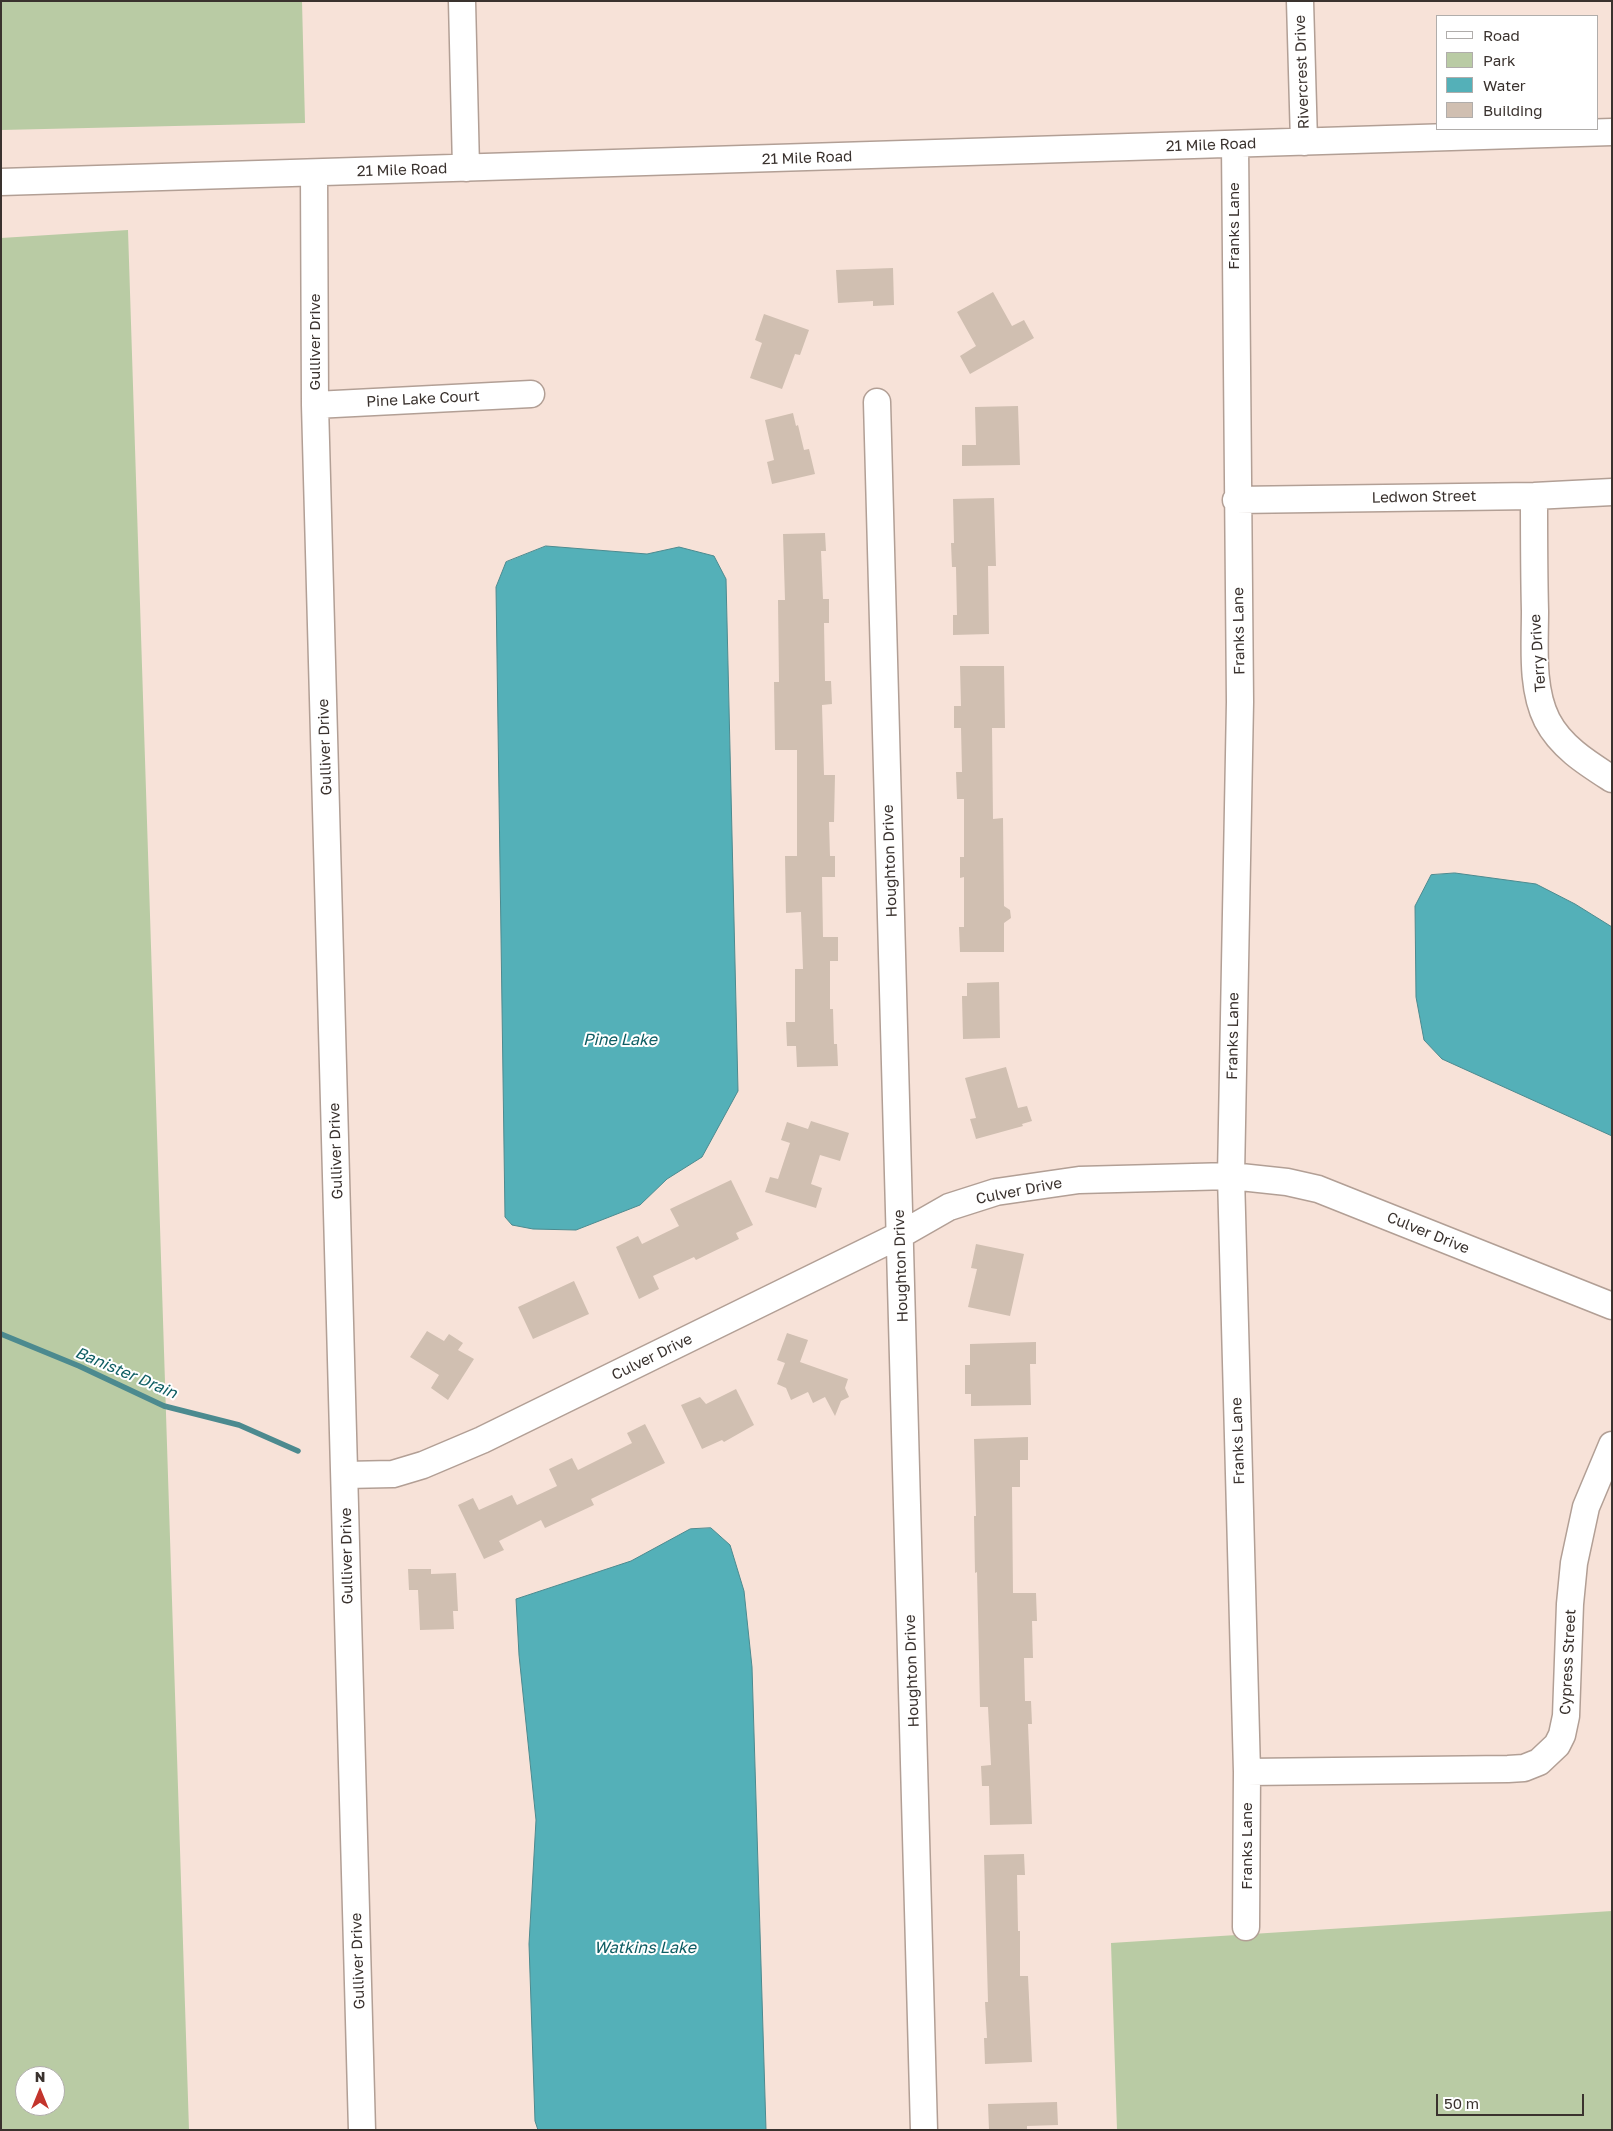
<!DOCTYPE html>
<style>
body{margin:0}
#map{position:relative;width:1613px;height:2131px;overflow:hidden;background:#f7e2d8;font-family:"Golos Text",sans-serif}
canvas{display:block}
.frame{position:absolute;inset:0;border:2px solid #3a322e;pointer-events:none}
.legend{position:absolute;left:1436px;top:15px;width:162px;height:115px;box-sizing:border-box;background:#fff;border:1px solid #b0adab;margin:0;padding:6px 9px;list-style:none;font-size:15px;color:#3a322e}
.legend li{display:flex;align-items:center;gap:10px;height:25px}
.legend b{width:25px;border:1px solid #b0adab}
.north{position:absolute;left:15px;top:2066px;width:50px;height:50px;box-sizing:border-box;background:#fff;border:1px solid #b0adab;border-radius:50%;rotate:0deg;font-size:14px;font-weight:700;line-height:20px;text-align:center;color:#3a322e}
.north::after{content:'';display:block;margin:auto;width:18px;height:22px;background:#c3352d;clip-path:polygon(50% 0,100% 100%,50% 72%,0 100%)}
.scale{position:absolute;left:1436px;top:2094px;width:148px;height:22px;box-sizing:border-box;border:2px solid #3a322e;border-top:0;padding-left:6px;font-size:15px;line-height:18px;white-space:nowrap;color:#3a322e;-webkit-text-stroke:4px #fff;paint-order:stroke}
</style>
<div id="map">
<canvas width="1613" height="2131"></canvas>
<div class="frame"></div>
<ul class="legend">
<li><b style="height:6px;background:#fff"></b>Road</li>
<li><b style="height:14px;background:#b9cba4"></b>Park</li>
<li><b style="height:14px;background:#54b0b8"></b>Water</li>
<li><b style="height:14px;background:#d0bfb1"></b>Building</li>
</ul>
<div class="north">N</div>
<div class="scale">50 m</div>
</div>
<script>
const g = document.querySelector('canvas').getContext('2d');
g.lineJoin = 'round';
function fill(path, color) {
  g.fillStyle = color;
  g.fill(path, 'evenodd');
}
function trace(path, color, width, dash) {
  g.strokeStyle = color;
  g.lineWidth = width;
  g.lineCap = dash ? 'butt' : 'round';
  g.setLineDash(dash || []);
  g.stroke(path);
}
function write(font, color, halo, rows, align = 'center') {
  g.font = font + ' "Golos Text",sans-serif';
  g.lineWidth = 4;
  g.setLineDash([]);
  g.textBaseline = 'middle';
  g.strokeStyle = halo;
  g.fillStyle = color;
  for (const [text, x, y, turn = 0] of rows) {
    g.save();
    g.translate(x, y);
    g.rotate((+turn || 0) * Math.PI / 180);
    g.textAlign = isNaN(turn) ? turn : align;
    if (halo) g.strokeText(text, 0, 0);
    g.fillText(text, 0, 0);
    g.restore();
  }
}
const green = new Path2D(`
 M1,1H302L305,123L1,130Z
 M128,230L189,2130H1V238ZM25,2076H55V2106H25Z
 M1612,1911V2130H1117L1111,1943Z`);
const water = new Path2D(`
 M546,546L647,554L679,547L714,556L726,579L738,1091L702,1157L667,1179L640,1205L576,1230L533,1229L512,1225L505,1217L496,587L506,562Z
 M1455,873L1536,884L1575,904L1612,927V1136L1442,1059L1424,1040L1416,997L1415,906L1431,875Z
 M711,1528L730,1545L744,1591L752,1667L766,2130H538L535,2121L529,1944L536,1820L519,1655L516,1599L631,1561L690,1529Z`);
const stream = new Path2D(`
 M1,1334L79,1366L164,1406L239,1425L298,1451`);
const building = new Path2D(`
 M893,268L894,305L873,306V301L838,303L836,270Z
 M993,292L1012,326L1024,320L1034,338L970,374L960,356L976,346L957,312Z
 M764,314L809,330L800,355L795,354L782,389L750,378L762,343L755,340Z
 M1018,406L1020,465L962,466V445H976L975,407Z
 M793,413L796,426L798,425L804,450L809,449L815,474L772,484L767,462L774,460L765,420Z
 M994,498L996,566H988L989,634L953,635V615H957L956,567H952L951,543H954L953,499Z
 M825,533L826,551H821L823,599H829V623H824L825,681H831L832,704L822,705L824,775H835L834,822H829L830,856H835V877H822L823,937H838V961H830V1009H833L834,1044H837L838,1066L797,1067L796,1046H787L786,1022H795V969H803L801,912L786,913L785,856H797V750H775L774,682H779L778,600H785L783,534Z
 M960,666H1004L1005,728H992L993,819L1003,818L1004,906L1010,910L1011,918L1004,923V952H960L959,927H964V877L960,878V857H964V799H957L956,772H962L961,728H954V706H961Z
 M999,982L1000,1038L963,1039L962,996H967V983Z
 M1006,1067L1018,1108L1027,1106L1032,1121L1022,1124L1023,1126L976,1139L970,1119L976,1118L965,1078Z
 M811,1121L849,1133L840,1161L820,1155L811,1184L822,1188L816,1208L765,1192L770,1177L778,1179L790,1143L781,1140L787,1122L808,1129Z
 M731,1180L753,1225L736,1233L739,1239L696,1260L694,1257L653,1276L659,1289L639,1299L616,1247L638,1236L642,1244L679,1226L670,1209Z
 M976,1244L1024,1254L1010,1316L968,1307L977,1269L971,1268Z
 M574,1281L589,1314L533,1339L518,1307Z
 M427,1331L444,1341L449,1334L463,1343L458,1350L474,1359L448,1400L431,1388L439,1375L410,1357Z
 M787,1333L808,1340L800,1362L848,1379L845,1388L849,1397L841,1401L835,1416L825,1397L813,1403L808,1392L791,1400L786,1388L777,1384L785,1363L777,1360Z
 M1036,1342V1364H1030L1031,1405L971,1406V1394H965V1365H970V1344Z
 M736,1389L754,1425L724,1442L722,1440L702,1449L681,1405L700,1397L706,1404Z
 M645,1424L665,1463L591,1499L594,1505L545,1528L541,1520L499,1541L504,1550L484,1559L458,1505L473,1498L479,1510L512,1495L517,1505L557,1486L549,1469L572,1458L578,1470L632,1443L627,1433Z
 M1028,1437V1460H1020V1487H1012L1013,1593H1036L1037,1621H1032L1033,1658H1024L1025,1701H1031L1032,1724H1028L1032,1824L990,1825L989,1786H982L981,1766L991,1765L988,1707H980L977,1572L975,1573L974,1516H976L974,1439Z
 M408,1569H431V1574L456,1573L458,1611H453L454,1629L420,1630L418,1590H409Z
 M1024,1854L1025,1875H1017L1018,1931H1020V1976H1028L1032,2062L985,2064L984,2038H987L985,2002H988L984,1855Z
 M1057,2102L1058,2125L1027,2126V2130H989L988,2104Z`);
const minor = new Path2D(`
 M462,1L466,168
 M1300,1L1304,142
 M1235,144L1240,702L1231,1176L1247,1772L1246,1927
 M314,173L315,405L362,2130
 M1,182L1612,132
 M877,402L924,2130
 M315,405L531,394
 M1534,496C1534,534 1534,573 1535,611C1535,646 1531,688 1547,720C1561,747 1587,763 1612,779
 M1236,500L1534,496L1612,492
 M345,1475L393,1474L423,1465L482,1440L900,1235L949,1207L996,1192L1079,1180L1231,1176L1287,1182L1318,1189L1612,1306
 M1247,1772L1508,1769L1524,1768L1539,1762L1557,1745L1562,1735L1566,1716L1570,1604L1574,1563L1586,1507L1612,1445`);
const streetNames = [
 ["Rivercrest Drive",1302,72,-92],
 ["21 Mile Road",1211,145,-2],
 ["21 Mile Road",807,158,-2],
 ["21 Mile Road",402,170,-2],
 ["Franks Lane",1234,226,-90],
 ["Gulliver Drive",315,342,-90],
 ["Pine Lake Court",423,399,-3],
 ["Ledwon Street",1424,497,-1],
 ["Franks Lane",1239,631,-91],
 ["Terry Drive",1538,653,-94],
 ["Gulliver Drive",325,747,-92],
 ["Houghton Drive",890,861,-92],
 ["Franks Lane",1233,1036,-89],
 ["Gulliver Drive",336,1151,-92],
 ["Culver Drive",1019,1191,-11],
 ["Culver Drive",1428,1233,22],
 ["Houghton Drive",901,1266,-92],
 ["Culver Drive",652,1357,-26],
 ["Franks Lane",1238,1441,-92],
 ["Gulliver Drive",347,1556,-91],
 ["Cypress Street",1568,1662,-87],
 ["Houghton Drive",912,1671,-92],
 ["Franks Lane",1247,1846,-90],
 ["Gulliver Drive",358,1961,-92]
];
const waterNames = [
 ["Pine Lake",620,1040],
 ["Banister Drain",126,1373,23],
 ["Watkins Lake",645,1948]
];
fill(green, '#b9cba4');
fill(water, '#54b0b8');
trace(water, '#4c8a8f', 1);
trace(stream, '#4c8a8f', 5.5);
fill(building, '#d0bfb1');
trace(minor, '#b29f95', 29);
trace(minor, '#fff', 26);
write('15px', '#3a322e', '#fff', streetNames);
write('italic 16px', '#0f5e64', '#fff', waterNames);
</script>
